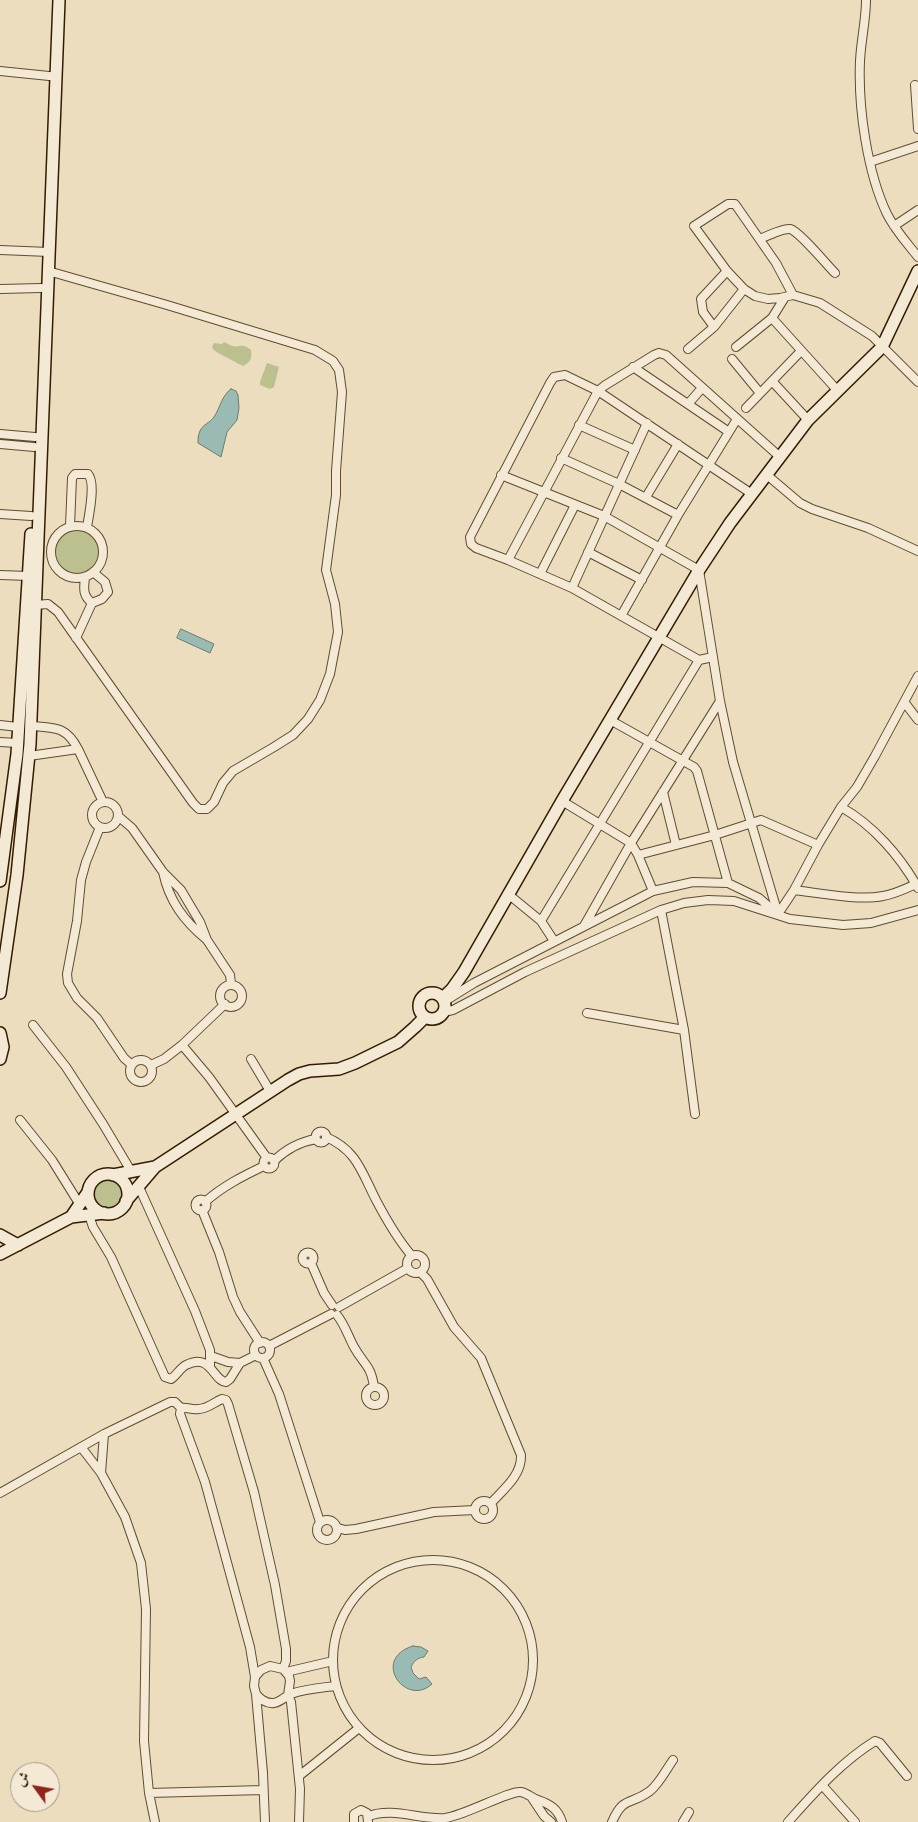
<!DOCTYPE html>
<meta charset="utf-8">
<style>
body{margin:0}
#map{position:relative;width:918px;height:1822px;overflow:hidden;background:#ecddbe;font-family:Alegreya,Amiri,serif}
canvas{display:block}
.north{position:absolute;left:10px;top:1762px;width:50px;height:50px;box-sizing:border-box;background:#f3e9d5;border:1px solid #a69780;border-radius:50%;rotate:302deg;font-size:14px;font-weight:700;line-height:20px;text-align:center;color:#331c01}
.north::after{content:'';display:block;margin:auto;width:18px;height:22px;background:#8f2418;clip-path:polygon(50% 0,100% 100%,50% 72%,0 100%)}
</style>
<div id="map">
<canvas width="918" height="1822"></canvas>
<div class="north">ش</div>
</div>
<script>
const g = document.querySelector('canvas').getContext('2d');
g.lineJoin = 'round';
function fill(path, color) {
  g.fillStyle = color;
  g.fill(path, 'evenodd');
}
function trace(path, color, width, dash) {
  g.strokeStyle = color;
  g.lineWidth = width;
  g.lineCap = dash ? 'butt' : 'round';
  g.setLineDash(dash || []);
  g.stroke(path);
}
const green = new Path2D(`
 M224,342C227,343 229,345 232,346C240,348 242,342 251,350C252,359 251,362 243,366C241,365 216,352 215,351C213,350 213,348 212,347L214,343L222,344Z
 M267,363L279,367L274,387L270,389L260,385V382Z
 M54 552a23 23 0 1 1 46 0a23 23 0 1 1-46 0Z
 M94 1194a14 14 0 1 1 28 0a14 14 0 1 1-28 0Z`);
const water = new Path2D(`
 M231,389L236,391L238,395L239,408L237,420L227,432L221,457L198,443C198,439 198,435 200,431C203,424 210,423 214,417C220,408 222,395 231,389Z
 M181,629L214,644L210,653L177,638Z
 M413,1646L421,1647L428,1651L424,1657C417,1658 414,1661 411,1667L413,1673L419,1679L426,1677L432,1684C406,1708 370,1659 413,1646Z`);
const street = new Path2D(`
 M866,0C866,20 861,40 860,61C858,107 867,172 887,214C895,230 907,243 918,257
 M0,71L49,76
 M915,85L918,129
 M870,162L918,146
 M894,226L918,210
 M760,239C767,236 783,228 790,229C799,231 827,265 835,273
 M0,250L49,252
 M0,289L41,288
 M793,295L776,263L735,204H728L694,226L727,271L744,289L755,296L768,299L780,298L793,295L820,303L872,336L918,382
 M785,297L772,318L837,390
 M714,327L703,312L701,299L727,271
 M736,347L772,318
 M688,349L714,327L744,289
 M732,359L760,393
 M633,367L729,432
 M772,381L808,420
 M688,404L702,388
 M746,408L801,351
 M579,425L635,450
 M0,434L35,437
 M0,444L34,447
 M561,458L619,484L678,515
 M501,475L604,516L699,570L720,701L733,762L778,914
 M767,475L800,503L812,509L868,528L918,551
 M646,497L678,444
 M0,514L31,516
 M51 552a26 26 0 1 1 52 0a26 26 0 1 1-52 0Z
 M70,526L72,478L75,474H88C96,483 89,515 87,527
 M588,552L642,580
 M508,560L598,391L604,386L654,355L659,353L666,355L780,457
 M540,574L575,505
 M0,575L28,576
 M85,577C84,588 82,595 92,603
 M572,588L647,423
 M35,605L48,604L58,612L193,803L199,809H207L214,802L223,783L233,771L274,747L293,735L308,719L320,700L330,674L338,632L335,604L326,570L336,495V471L342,392L339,370L333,361L315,350L167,305L48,271
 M621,616L678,515L737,419
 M76,638L92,603L102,599L108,592L105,582L93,572
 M713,657L699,660L572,588L508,560L476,548L471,544L470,537L550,383L554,377L565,375L598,391L752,494
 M905,703L918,720
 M610,720L694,767L697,771L728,883
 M0,725L18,727
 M0,742L17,743
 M78,749L103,802
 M29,756L78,749C66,726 55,728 31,726
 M663,792L676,845
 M562,801L631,843L638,855L653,891
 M92 815a13 13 0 1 1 26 0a13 13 0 1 1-26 0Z
 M841,807C873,825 900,856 918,888
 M118,816L132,828L163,872L181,890L200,922L207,940L230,975L231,984
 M100,827L86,862L81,880L77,921L67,974L68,983L77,998L97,1018L124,1058L132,1065
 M638,855L715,835L761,820L818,845
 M163,872C169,901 184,921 207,940
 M794,890C820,893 858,901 883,896C895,894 905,889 916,884
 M508,894L541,921L554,941
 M661,910L684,1030L695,1114
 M778,914L794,890L818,845L841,807L857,787L875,756L918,676
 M541,921L699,660
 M584,926L631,843L720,701
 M220 996a11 11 0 1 1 22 0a11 11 0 1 1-22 0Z
 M445,1001L474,983L653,891L693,882L728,883L759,898L774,911
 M443,1012L453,1010L525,972L661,910L684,903L708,900L734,901L790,919L843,925L871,923L918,910
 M587,1013L684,1030
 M33,1025L66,1067L103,1124L131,1171
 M182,1045L209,1077L267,1158
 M251,1059L270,1091
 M130 1071a11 11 0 1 1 22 0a11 11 0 1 1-22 0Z
 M151,1065L164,1059L182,1045L225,1004
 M20,1120L52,1160L80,1205
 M315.5 1137a5.5 5.5 0 1 1 11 0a5.5 5.5 0 1 1-11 0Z
 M326,1137C357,1150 362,1173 376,1200C386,1219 398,1240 412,1256
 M263.5 1163a5.5 5.5 0 1 1 11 0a5.5 5.5 0 1 1-11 0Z
 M274,1161C286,1149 299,1142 316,1139
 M139,1187L195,1311L210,1350V1366
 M195.5 1205a5.5 5.5 0 1 1 11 0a5.5 5.5 0 1 1-11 0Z
 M205,1202C223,1186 243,1176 264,1166
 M202,1210L219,1252L233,1297L240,1312L260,1343
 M89,1215L93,1227L111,1257L165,1377L171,1379C177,1375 180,1368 186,1365C211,1352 213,1381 226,1382L230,1379L240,1363L256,1355
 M302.5 1258a5.5 5.5 0 1 1 11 0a5.5 5.5 0 1 1-11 0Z
 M407 1264a9 9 0 1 1 18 0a9 9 0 1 1-18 0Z
 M311,1263L324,1293L332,1305
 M420,1272L427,1279L454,1327L481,1358L521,1455C522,1475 504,1489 491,1503
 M339,1307L408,1268
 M337,1315C345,1325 348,1336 354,1347C364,1365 371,1365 374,1387
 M254 1350a8 8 0 1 1 16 0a8 8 0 1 1-16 0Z
 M269,1346L331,1314
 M211,1356L228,1362L240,1363
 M263,1358L279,1394L320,1522
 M366 1396a9 9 0 1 1 18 0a9 9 0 1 1-18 0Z
 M181,1408C187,1407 192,1410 198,1409C208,1409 214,1402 222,1399L226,1400L228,1404L254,1492L275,1585L286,1649V1661L283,1669
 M81,1447L101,1473L125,1517L141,1563L146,1609L144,1741L149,1793L155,1822
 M101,1473L104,1434
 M0,1493L104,1434L170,1402H175L181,1408L180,1414L205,1482L222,1544L250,1647L255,1677L254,1686L256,1694L263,1773L265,1822
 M475 1510a9 9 0 1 1 18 0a9 9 0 1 1-18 0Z
 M317 1530a10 10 0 1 1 20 0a10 10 0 1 1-20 0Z
 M338,1528L345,1530L356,1529L434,1512L475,1510
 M333 1660a100 100 0 1 1 200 0a100 100 0 1 1-200 0Z
 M286,1672L333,1661
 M255,1677L261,1670L270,1666L283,1669L289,1676L290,1681L288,1695L291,1702L300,1789L299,1822
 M256,1694C261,1700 266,1704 274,1703C281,1702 285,1696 291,1694C305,1689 320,1688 335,1686
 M299,1776L359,1728
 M822,1785L855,1822
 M149,1793L263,1790
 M532,1798L544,1816L551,1822
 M369,1816C393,1807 420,1820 445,1818C464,1816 510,1790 521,1792C527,1793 532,1798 538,1800C550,1804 558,1809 562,1822
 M354,1822V1814L361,1810L367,1813L368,1822
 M612,1822C624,1795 630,1806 650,1791C659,1784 666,1770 673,1760
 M683,1822L689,1812
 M788,1822C815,1792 841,1762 875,1741L880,1743L907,1776`);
const secondary = new Path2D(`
 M0,881L17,754L31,534
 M419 1006a13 13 0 1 1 26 0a13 13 0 1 1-26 0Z
 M0,993L17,875L30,744L59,0
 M443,998L452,989L464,972L562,801L699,570L730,523L808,420L882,347L918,271
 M0,1033L3,1047L0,1059
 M88 1194a20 20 0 1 1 40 0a20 20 0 1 1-40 0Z
 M113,1175L155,1167
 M126,1201L155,1167L288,1080L299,1074L310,1071L339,1069L355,1063L398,1042L415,1027L425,1017
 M71,1217L88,1192
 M0,1235L18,1245
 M0,1254L71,1217L104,1213`);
fill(green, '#bcc08f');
fill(water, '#99bbb4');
trace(water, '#707b6c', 1);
trace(street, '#614c30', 10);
trace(secondary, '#331c01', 14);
trace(street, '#f3e9d5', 8);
trace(secondary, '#f3e9d5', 11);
</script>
